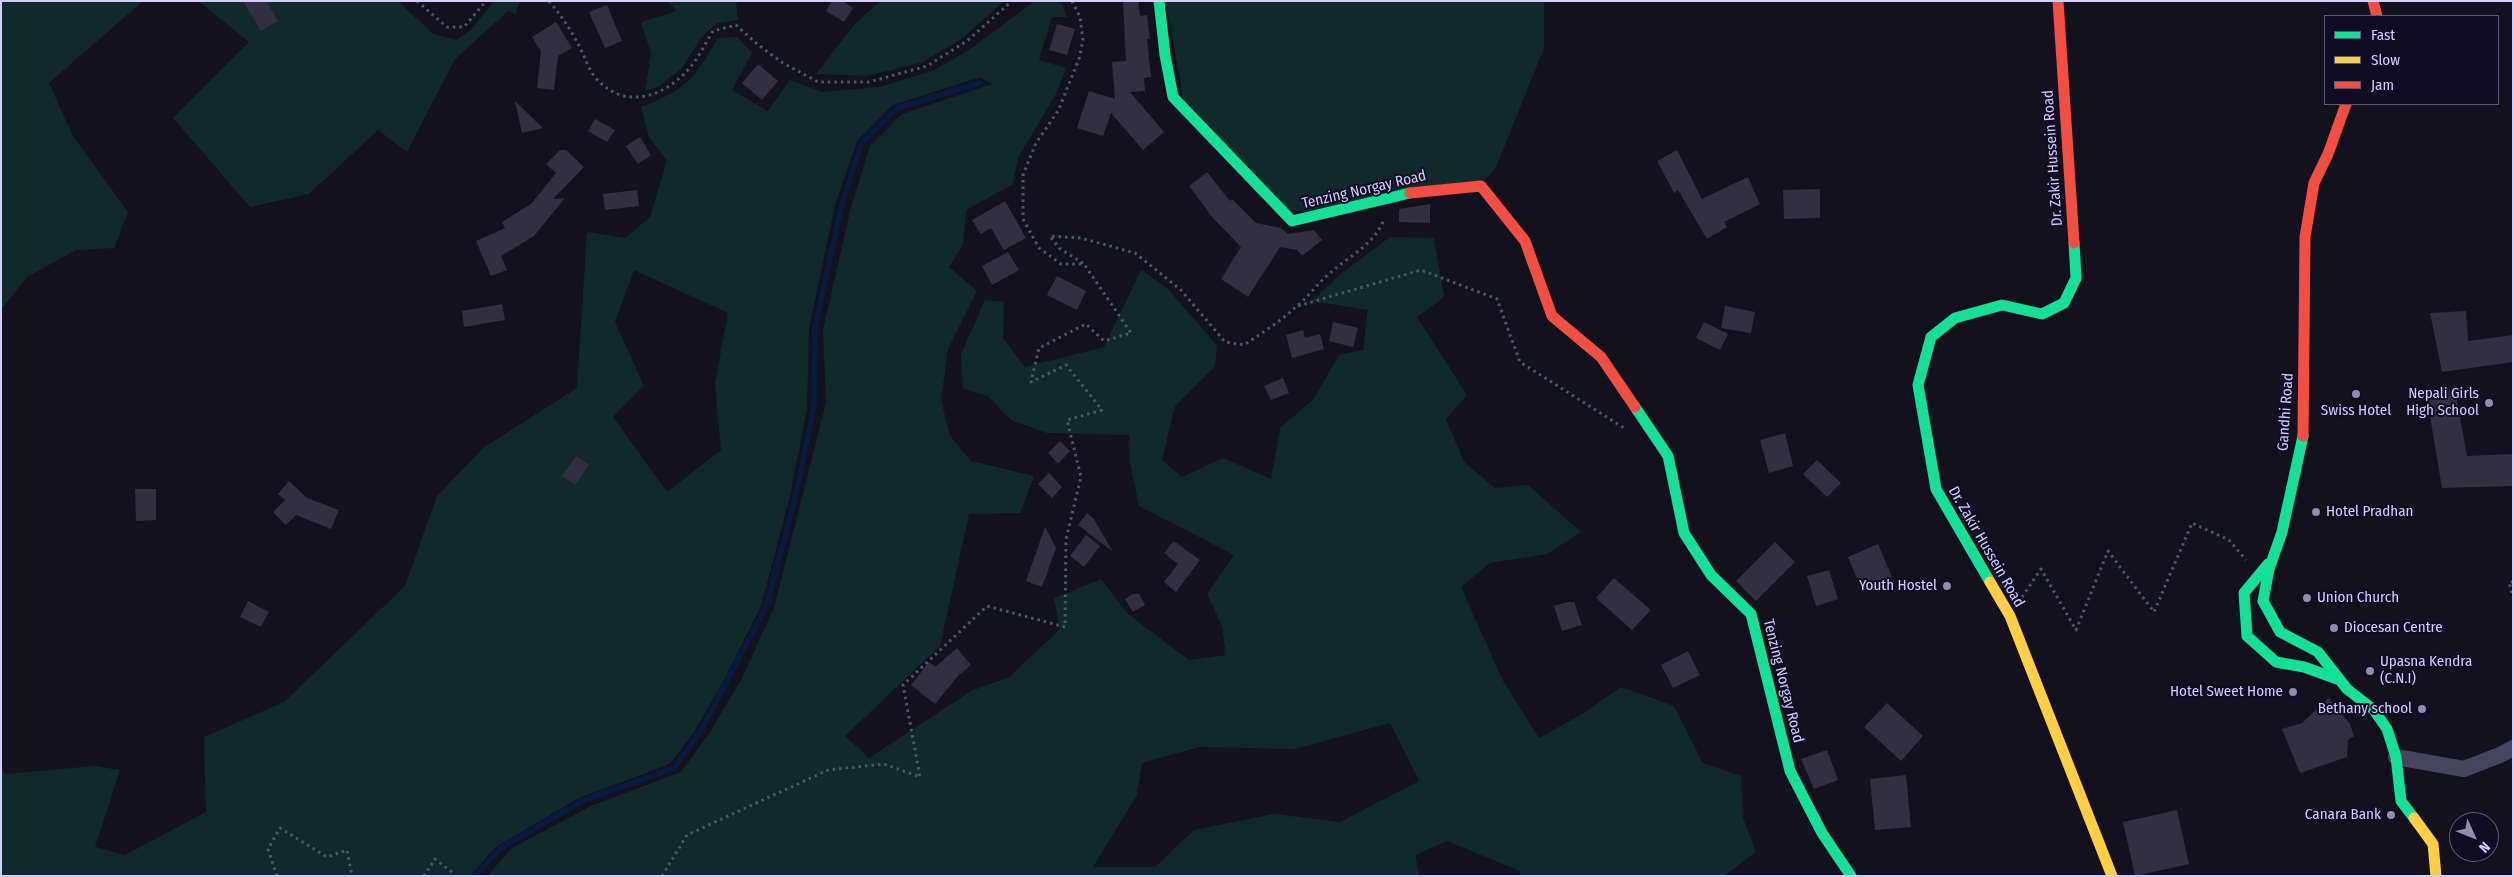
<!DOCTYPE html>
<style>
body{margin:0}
#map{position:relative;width:2514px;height:877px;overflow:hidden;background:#14111e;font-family:"Fira Sans Condensed",sans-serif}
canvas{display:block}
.frame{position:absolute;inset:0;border:2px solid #d4ceff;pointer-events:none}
.legend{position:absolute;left:2324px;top:15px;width:175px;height:90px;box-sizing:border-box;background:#100c23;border:1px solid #5e5a7b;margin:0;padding:6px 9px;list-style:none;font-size:15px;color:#d4ceff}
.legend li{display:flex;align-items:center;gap:10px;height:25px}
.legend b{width:25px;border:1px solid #5e5a7b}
.north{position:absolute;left:2449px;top:812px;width:50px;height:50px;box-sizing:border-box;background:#100c23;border:1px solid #5e5a7b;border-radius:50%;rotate:134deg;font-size:14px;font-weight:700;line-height:20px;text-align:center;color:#d4ceff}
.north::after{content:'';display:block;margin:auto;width:18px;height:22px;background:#918cb0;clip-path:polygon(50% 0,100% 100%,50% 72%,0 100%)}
</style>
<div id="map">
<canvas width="2514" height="877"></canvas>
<div class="frame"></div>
<ul class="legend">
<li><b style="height:6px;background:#16e098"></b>Fast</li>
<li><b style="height:6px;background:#ffcf43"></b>Slow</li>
<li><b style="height:6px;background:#f24e42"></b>Jam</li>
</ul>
<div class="north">N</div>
</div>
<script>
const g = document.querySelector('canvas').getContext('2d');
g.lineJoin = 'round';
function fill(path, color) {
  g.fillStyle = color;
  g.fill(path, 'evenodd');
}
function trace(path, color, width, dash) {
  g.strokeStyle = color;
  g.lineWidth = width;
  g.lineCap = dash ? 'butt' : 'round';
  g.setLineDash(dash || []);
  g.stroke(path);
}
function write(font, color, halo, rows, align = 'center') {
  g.font = font + ' "Fira Sans Condensed",sans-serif';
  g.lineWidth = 4;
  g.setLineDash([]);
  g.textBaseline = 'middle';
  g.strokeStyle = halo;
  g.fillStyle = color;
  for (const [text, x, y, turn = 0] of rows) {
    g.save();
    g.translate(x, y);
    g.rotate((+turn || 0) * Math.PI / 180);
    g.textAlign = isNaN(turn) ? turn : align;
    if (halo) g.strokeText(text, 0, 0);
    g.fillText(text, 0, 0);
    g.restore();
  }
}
const green = new Path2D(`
 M1,1H143L49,83L73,136L128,212L114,248L76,250L27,277L1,310Z
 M198,1H398L433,34L456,40L471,30L494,1H519L516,15L508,11L455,59L407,152L378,130L309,194L250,207L173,118L249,42Z
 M667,1H736L738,20L717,23L701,38L682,68L659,86L645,91L651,53L641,22L677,11Z
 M880,1H1004L963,38L923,62L867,76L816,74L853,26Z
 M1035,1H1055L1062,4L1067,17H1052L1039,60L1066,68L1056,94L1018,158L1013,184L966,210L963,245L949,267L977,291L948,349L941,400L950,436L971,461L1034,476L1020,513L969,514L940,646L845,736L869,758L971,691L1009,677L1060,629L1054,598L1101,579L1128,614L1189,660L1226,655L1222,626L1207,594L1234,555L1139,506L1130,462L1129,435L1047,433L1011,420L988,396L963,389L961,354L985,300L1004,302L1003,338L1025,367L1104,347L1141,270L1167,288L1217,346L1215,366L1175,406L1162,460L1182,477L1223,458L1271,479L1280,428L1313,400L1339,355L1363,350L1368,310L1312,301L1342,273L1390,237L1434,238L1444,297L1417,317L1467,395L1446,419L1464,462L1495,488L1528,485L1581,532L1547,554L1490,563L1461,587L1502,679L1539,738L1584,713L1621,687L1674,706L1703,763L1741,776L1743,818L1756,852L1724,876H1520V871L1447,841L1415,855L1420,876H487L512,848L591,806L681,772L710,732L741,680L774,608L826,403L823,330L851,207L870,146L902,114L992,84L980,77L893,105L857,141L835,205L809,329L807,409L789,500L761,606L725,678L696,729L670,764L579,798L496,847L470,876H1V769L6,774L95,766L120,770L95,847L125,855L206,812L204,737L284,702L405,586L437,496L483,448L577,388L587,232L625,238L650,217L667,161L649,137L641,107C685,91 695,78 718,38L737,37L752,53L732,90L768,111L790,80L822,92L880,87L935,70L970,49ZM634,270L728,313L715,383L721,450L667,492L613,417L644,386L615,322ZM1390,723L1419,781L1340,822L1274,814L1194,830L1155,867H1093L1137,795L1142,763L1199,747L1295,749Z
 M1166,1H1544V48L1497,165L1491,174L1482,181L1314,213L1289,210L1183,98Z`);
const stream = new Path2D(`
 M475,876L502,847L584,800L674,768L701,730L766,607L795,498L814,407L815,328L842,204L862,142L897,108L980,83`);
const building = new Path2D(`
 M243,1H266L278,21L261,31Z
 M832,1H843L853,8L844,22L826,11Z
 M1123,1H1138L1140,16L1147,15L1150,39H1147L1151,77L1144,78L1145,91L1130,92L1164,132L1143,150L1111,113L1103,136L1077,128L1089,91L1115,99L1112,62L1126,61Z
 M607,5L622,41L605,48L589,12Z
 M556,22L572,48L558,56L554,90L537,88L541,51L532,37Z
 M1057,24L1075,29L1067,55L1049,50Z
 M758,64L778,81L762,100L742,83Z
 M515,101L543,128L522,133Z
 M595,119L615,130L607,142L588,131Z
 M640,137L651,155L638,164L626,146Z
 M560,150H566L584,167L553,199L565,198L534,236L501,256L507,270L491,276L476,241L505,228L502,222L531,204L556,173L546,164Z
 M1677,150L1702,199L1748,177L1760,204L1724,222L1727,227L1707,239L1678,190L1674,193L1657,161Z
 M1207,172L1230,201L1232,199L1256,223L1281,228L1288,234L1314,230L1322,240L1302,256L1297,250L1280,247L1248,297L1221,279L1241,247L1213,218L1189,186Z
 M1820,189V218L1784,219L1783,190Z
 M637,190L639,206L605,210L603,194Z
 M1005,201L1026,238L1004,250L991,228L981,234L972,220Z
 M1430,204V223L1399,222V209Z
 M1008,252L1019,270L992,285L982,266Z
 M1057,276L1086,291L1077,310L1047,295Z
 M502,304L505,320L464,327L462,311Z
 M1725,306L1755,312L1751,333L1721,328Z
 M2466,311L2468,341L2513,335V362L2442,372L2430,313Z
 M1333,322L1358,328L1353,347L1329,341Z
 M1704,322L1728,334L1720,350L1696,338Z
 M1303,330L1305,338L1320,334L1324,349L1292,358L1286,335Z
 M1283,378L1289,393L1271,400L1264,386Z
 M2455,390L2467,456L2513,454V486L2442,488L2426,392Z
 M1785,433L1793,466L1769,473L1760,440Z
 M1060,441L1070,451L1058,464L1048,453Z
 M576,456L589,465L575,485L562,476Z
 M1817,460L1841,483L1827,497L1803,474Z
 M1049,473L1062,487L1052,498L1038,484Z
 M289,481L307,498L339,510L331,529L296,515L286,525L273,512L285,500L278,494Z
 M135,489H156V520L136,521Z
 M1087,513L1094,519L1113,552L1078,525Z
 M1045,527L1056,548L1042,587L1026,581Z
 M1086,535L1100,546L1084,567L1070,556Z
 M1174,541L1200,560L1176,592L1164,582L1178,564L1164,553Z
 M1775,542L1795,562L1756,601L1736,581Z
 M1878,544L1892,577L1862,590L1848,557Z
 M1829,570L1838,599L1816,606L1807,576Z
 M1614,578L1651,610L1632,630L1596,598Z
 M1133,594H1139L1145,605L1133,612L1125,599Z
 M248,601L269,612L261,627L240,617Z
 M1568,602H1574L1582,625L1562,631L1554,606Z
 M957,648L971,665L958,676L935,704L911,685L929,662L935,667Z
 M1688,651L1700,675L1673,688L1661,665Z
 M2329,698L2350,724L2354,736L2348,740L2347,757L2300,773L2282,729L2302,723Z
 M1887,703L1923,736L1901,761L1864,727Z
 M1827,750L1838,780L1814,789L1801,759Z
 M1906,775L1911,827L1875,830L1870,779Z
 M2177,810L2189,864L2135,876L2123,822Z`);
const path = new Path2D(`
 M417,1L447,27H464L486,1
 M549,1C560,14 569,27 577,42C583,52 587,66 594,76C621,109 659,100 686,72C697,61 705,44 713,31L736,25L757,44L783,63L818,82H869L927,66L967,41L1012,1
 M1072,1L1080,17L1083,40L1079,59L1058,111L1036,143L1023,175V219L1039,248L1061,264H1084L1059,248L1050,236L1081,238L1135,253L1181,290L1225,342L1244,345C1262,333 1281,321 1297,306C1309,296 1318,283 1330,273C1348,257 1376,243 1384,219
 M1298,306L1421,270L1497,299L1520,362L1624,428
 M2513,582H2509L2513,598
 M2022,597L2041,569L2076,630L2108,551L2154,612L2192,523L2229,540L2246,560
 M277,876L268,849L280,828L327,857L347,850L352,876
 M424,876L435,859L452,872V876
 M662,876L687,835L828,770L884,764L920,777L903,685L987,606L1065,627L1066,539L1081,477L1067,420L1102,410L1066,365L1031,382L1039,348L1086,324L1104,341L1131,333L1084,264`);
const street = new Path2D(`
 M2396,757L2464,769L2500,755L2513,748`);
const fast = new Path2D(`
 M1159,1L1165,55L1173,97L1292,221L1410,193
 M1635,407L1668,456L1684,533L1711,575L1751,614L1790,771L1822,833L1851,876
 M2303,436L2282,532L2269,569L2263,601L2280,632L2318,652L2347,689L2374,710L2387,729L2396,757L2401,801L2414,818
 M2268,564L2244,593L2247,636L2276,662L2304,667L2340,680
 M1990,582L1936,489L1918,385L1931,337L1955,318L2002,305L2042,314L2064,303L2076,278L2074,243`);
const slow = new Path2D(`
 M1990,582L2010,616L2112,876
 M2414,818L2433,844L2436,876`);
const jam = new Path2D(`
 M2058,1L2074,243
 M2373,1L2377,16
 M1410,193L1481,186L1525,241L1552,316L1601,357L1635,407
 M2303,436L2305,237L2314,183L2328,154L2346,104`);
const markers = [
 [2356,394,5,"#918cb0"],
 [2489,403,5,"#918cb0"],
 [2316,512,5,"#918cb0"],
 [1947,586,5,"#918cb0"],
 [2307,598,5,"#918cb0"],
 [2334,628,5,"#918cb0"],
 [2370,671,5,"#918cb0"],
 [2293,692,5,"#918cb0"],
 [2422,709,5,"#918cb0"],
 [2391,815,5,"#918cb0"]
];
const streetNames = [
 ["Dr. Zakir Hussein Road",2053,158,-94],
 ["Tenzing Norgay Road",1364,190,-13],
 ["Gandhi Road",2286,412,-86],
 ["Dr. Zakir Hussein Road",1986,547,60],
 ["Tenzing Norgay Road",1783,681,76]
];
const poiNames = [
 ["Nepali Girls",2479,394],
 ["High School",2479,411],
 ["Swiss Hotel",2356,411,"center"],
 ["Hotel Pradhan",2326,512,"left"],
 ["Youth Hostel",1937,586],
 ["Union Church",2317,598,"left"],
 ["Diocesan Centre",2344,628,"left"],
 ["Upasna Kendra",2380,662,"left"],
 ["(C.N.I)",2380,679,"left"],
 ["Hotel Sweet Home",2283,692],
 ["Bethany school",2412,709],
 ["Canara Bank",2381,815]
];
fill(green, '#10292b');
trace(stream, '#071a3f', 5.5);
fill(building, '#322f40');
trace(path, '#495969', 3, [2.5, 4]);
trace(street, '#46455f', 16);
trace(fast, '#16e098', 11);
trace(slow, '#ffcf43', 11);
trace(jam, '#f24e42', 11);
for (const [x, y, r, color] of markers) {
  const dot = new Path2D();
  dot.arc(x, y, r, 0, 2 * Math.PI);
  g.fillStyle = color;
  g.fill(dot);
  trace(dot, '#100c23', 2);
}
write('15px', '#d4ceff', '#100c23', streetNames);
write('15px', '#d4ceff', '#100c23', poiNames, 'right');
</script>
